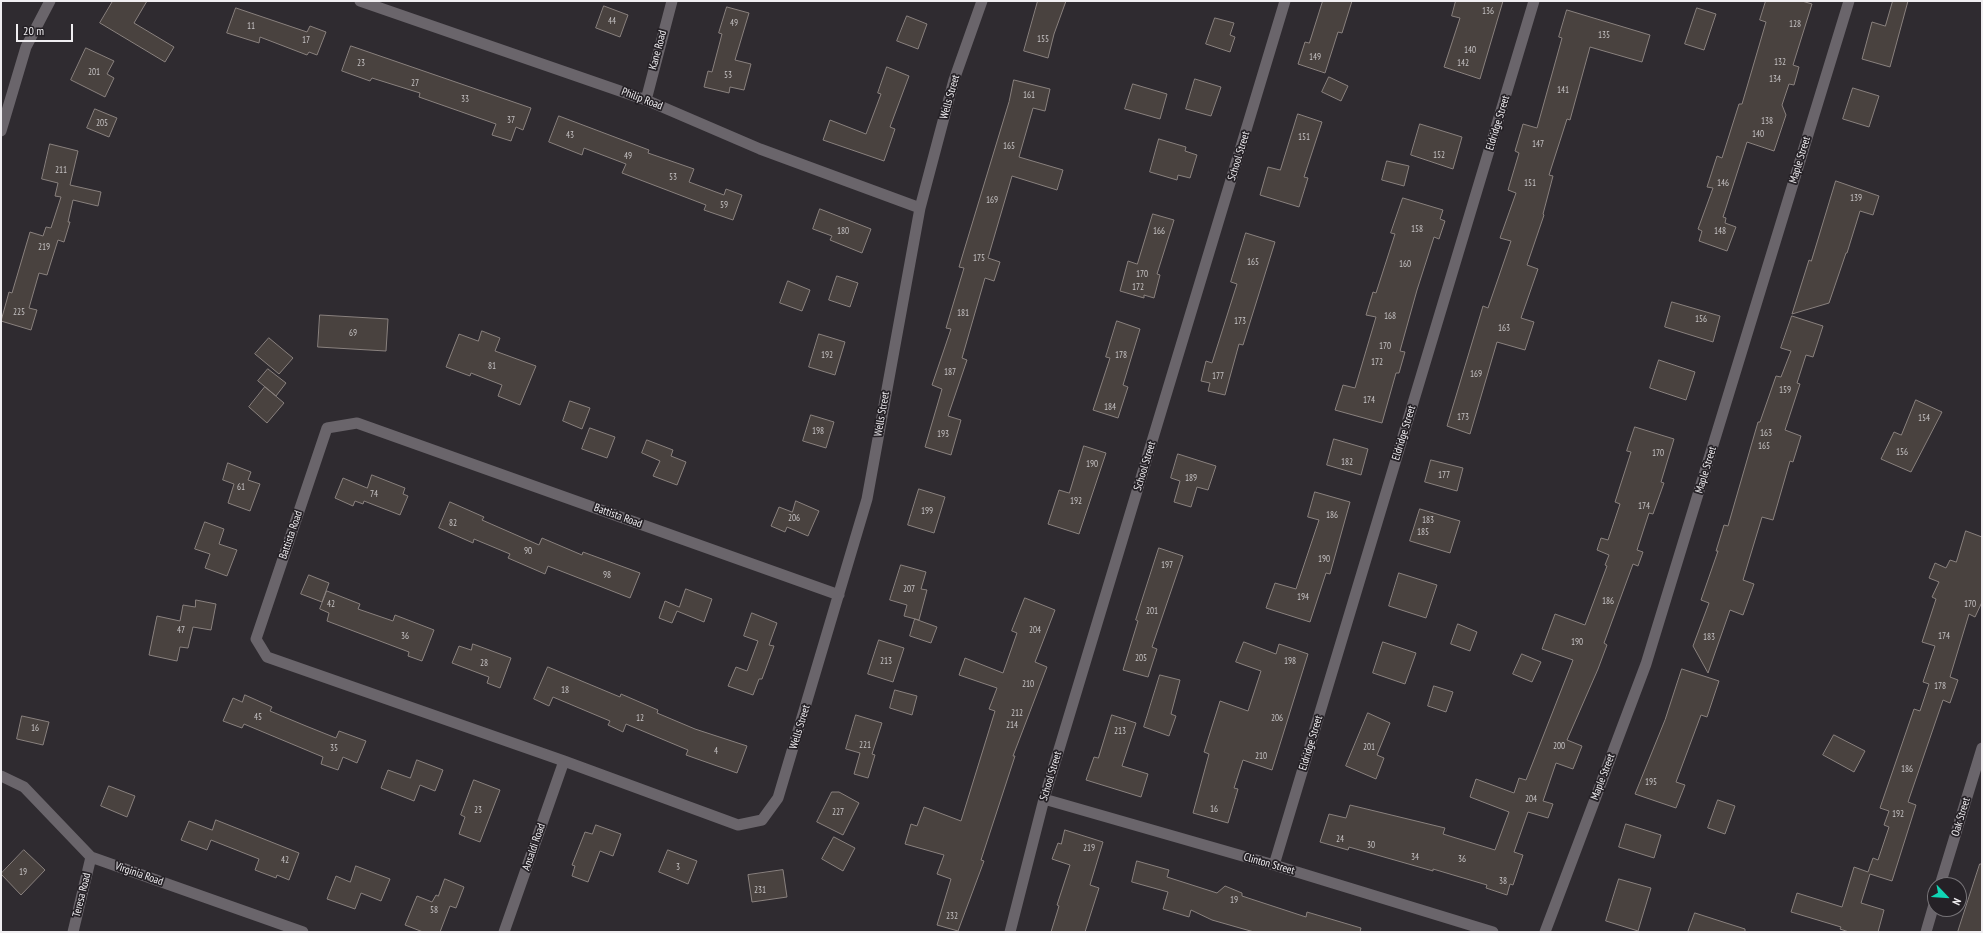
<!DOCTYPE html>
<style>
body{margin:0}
#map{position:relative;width:1983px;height:933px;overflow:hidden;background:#2f2b30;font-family:"PT Sans Narrow",sans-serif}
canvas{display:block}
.frame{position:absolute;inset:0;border:2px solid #f0eef1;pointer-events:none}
.north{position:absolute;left:1927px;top:877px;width:40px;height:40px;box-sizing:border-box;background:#252126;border:1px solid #767377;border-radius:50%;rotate:115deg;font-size:11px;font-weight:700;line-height:16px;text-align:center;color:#f0eef1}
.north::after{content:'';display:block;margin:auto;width:14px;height:18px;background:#10d5b4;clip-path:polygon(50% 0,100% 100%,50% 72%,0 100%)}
.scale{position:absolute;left:16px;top:24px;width:57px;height:18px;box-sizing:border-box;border:2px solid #f0eef1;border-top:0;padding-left:5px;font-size:12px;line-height:14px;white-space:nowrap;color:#f0eef1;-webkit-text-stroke:3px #252126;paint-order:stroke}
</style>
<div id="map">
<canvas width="1983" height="933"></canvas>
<div class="frame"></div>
<div class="north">N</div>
<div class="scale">20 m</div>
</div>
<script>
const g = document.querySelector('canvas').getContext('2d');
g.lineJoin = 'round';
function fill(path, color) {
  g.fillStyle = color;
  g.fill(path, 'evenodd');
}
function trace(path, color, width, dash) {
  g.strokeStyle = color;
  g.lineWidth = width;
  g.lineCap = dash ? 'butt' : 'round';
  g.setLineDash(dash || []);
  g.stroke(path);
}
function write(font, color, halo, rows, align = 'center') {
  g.font = font + ' "PT Sans Narrow",sans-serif';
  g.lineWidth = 3.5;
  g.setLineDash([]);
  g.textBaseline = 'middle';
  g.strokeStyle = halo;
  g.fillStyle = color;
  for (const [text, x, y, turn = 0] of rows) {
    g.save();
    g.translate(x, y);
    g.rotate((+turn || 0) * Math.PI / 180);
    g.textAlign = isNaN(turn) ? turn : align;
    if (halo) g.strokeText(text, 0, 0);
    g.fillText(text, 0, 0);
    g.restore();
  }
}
const building = new Path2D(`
 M113,1H147L134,23L174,47L165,62L100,23Z
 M1038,1H1066L1054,34L1048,58L1024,51Z
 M1323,1H1352L1342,33L1338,32L1325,73L1298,64L1305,42L1309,43Z
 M1456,1H1503L1480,79L1444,67L1460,18L1452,16Z
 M1766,1H1802L1812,4L1793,65L1799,67L1794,85L1789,84L1782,105L1786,115L1774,151L1747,142L1723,217L1726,218L1725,223L1736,227L1727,251L1699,241L1702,231L1698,229L1713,188L1707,187L1717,156L1722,158L1739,104H1742L1766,22L1760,20Z
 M1893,1H1908L1890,67L1862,59L1872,22L1885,26Z
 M604,6L628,15L620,37L596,28Z
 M727,7L749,13L735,60L751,64L744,90L730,87L729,93L704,87L708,71L712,72L722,34L719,33Z
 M236,8L307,32L310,26L326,32L317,55L309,52L307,55L260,37L259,43L227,33Z
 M1697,8L1716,14L1704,50L1685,44Z
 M1567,10L1650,35L1642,62L1590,47L1570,120L1567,119L1549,175L1553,176L1543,214L1544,215L1527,265L1538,269L1521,318L1534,322L1525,350L1497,342L1470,434L1447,426L1483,306L1488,308L1511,241L1500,238L1516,193L1508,190L1519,153L1515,151L1523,124L1537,128L1562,38L1559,37Z
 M907,16L927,24L918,49L897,41Z
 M1215,18L1234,23L1230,35L1235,37L1230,52L1206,44Z
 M351,46L531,108L523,130L516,127L511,141L492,135L496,124L419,97L420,93L372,78L370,81L342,71Z
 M86,48L114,61L107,74L114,78L105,97L71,80Z
 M887,67L909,76L890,127L895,129L884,161L823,140L830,120L866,134L881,94L878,93Z
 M1329,77L1348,86L1341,101L1322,92Z
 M1195,79L1221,87L1211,116L1186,109Z
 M1014,80L1050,89L1045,111L1033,108L1019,157L1063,170L1057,190L1012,176L988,258L1000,262L994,281L985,278L962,358L967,360L948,416L961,420L951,455L925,447L942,389L932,385L951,329L946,328L964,268L959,267L1009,102Z
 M1133,84L1167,94L1160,119L1125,109Z
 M1853,88L1879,96L1869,127L1843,119Z
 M95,109L117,118L109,137L87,128Z
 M1298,114L1322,122L1304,177L1308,178L1299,207L1260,195L1268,167L1280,170Z
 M559,116L649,150L648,153L694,169L689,182L724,195L726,189L742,195L733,220L704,210L706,205L622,173L626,164L584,148L582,155L549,142Z
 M1420,124L1462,137L1453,169L1411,155Z
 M1159,139L1186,147L1185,151L1197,155L1190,178L1178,175L1177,180L1150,172Z
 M50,144L78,151L70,185L101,192L98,206L73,200L68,222H70L64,242L58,240L47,275L39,273L29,308L37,310L31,330L1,321L9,292L12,293L30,232L43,236L46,227L51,228L61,197L55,196L58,183L42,179Z
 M1387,161L1409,166L1404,186L1382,180Z
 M1836,181L1879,196L1873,215L1860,211L1847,253H1846L1829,303L1792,314L1809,260L1811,261Z
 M1403,198L1443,210L1440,219L1445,221L1439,239L1434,237L1417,290L1400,351L1405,352L1399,373H1396L1382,423L1335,410L1343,385L1355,388L1376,317L1366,315L1373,292L1376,293L1395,234L1391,233Z
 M820,209L871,229L862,253L830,240L832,236L813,229Z
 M1153,214L1174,220L1157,274L1160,275L1154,298L1144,295V298L1120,291L1128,261L1137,264Z
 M1246,233L1275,242L1243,345L1239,344L1225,395L1208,391L1210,383L1201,381L1206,361L1212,363L1237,284L1231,282Z
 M837,276L858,283L850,307L829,300Z
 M788,281L810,290L802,311L780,303Z
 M1672,302L1720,316L1713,342L1665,327Z
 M320,315L388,319L386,351L318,347Z
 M1792,316L1823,326L1813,357L1806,355L1797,383L1800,384L1785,430L1801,436L1793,462L1790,461L1773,520L1762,517L1743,580L1754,584L1743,615L1730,610L1708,673L1693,646L1709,603L1701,600L1718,551H1716L1724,525L1728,526L1758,422H1760L1776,376L1781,377L1791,351L1781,348Z
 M1117,321L1140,329L1123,385L1128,387L1118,418L1093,410L1110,358L1106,357Z
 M482,331L500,338L495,351L536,366L520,405L498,396L502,385L471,373L470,376L446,367L459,334L478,341Z
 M819,334L845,342L835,375L809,367Z
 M269,338L293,358L279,374L255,354Z
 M1659,360L1695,372L1686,400L1650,388Z
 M268,369L286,383L276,396L258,381Z
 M265,387L284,403L267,423L249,407Z
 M1916,400L1942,412L1911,472L1881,459L1894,432L1901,435Z
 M570,401L590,408L582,429L563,421Z
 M811,415L834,422L826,448L803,441Z
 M1635,427L1674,439L1661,482L1664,483L1653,514L1649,513L1637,550L1643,552L1638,566L1633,564L1604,643L1607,645L1598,669L1567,740L1582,746L1573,769L1556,763L1543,801L1553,804L1548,818L1528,812L1514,852L1523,855L1513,885L1510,884L1507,895L1486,888L1487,885L1433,869V871L1349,847L1348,850L1320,842L1329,814L1346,818L1350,805L1445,828L1443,834L1495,850L1509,812L1470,797L1476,779L1514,793L1519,778L1526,780L1573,660L1542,649L1555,614L1585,625L1607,566L1605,565L1609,555L1597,550L1601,538L1608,540L1620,504L1615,502L1631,452L1627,451Z
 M590,428L615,437L607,458L582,449Z
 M1334,439L1368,449L1361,475L1327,465Z
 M647,440L673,450L671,456L686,462L677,485L653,476L660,461L642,453Z
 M1084,446L1106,453L1079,534L1048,524L1059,490L1069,493Z
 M1178,454L1216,466L1208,490L1197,487L1191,507L1174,502L1180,481L1171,478Z
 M1431,460L1463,468L1457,491L1425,482Z
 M228,463L251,472L248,480L260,484L250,511L228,503L234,484L223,480Z
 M372,475L405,488L403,494L408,496L400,515L364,501L363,504L355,501L353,506L335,498L343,478L367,488Z
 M919,489L945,497L934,533L908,525Z
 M1315,492L1350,502L1330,574L1326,573L1310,622L1266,608L1275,583L1296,589L1319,520L1308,517Z
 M796,501L819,511L808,536L787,527L785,532L771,526L779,507L792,512Z
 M450,502L484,517L482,520L539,545L542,538L582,555L583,552L640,573L630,598L548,566L545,574L508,558L510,554L474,539L473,543L439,528Z
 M1420,509L1460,521L1450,553L1410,541Z
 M205,522L224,529L219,544L237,550L227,576L205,568L210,554L195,549Z
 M1966,531L1982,537V602L1975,617L1969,614L1950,677L1958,680L1950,703L1943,700L1908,802L1916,805L1892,881L1870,874L1861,903L1884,910L1878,932H1849L1840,929L1841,927L1791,912L1797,893L1842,907L1854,867L1868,872L1873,858L1878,860L1889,827L1884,825L1889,811L1880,808L1914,709L1920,711L1929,684L1923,682L1935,646L1922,642L1936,599L1932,597L1939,582L1929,578L1935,563L1946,568L1950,560L1956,562Z
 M1159,548L1183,556L1152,647L1157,649L1148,677L1123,670L1138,621L1136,620Z
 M901,565L926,572L921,589L927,590L919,620L904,616L907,605L890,600Z
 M1399,573L1437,585L1426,618L1389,606Z
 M309,575L329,583L322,602L301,594Z
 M686,589L712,599L704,622L677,611L672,623L659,618L665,601L679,607Z
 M327,591L360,604L358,609L393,621L395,615L434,630L422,661L408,656L409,652L327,621L329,613L320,609Z
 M1025,598L1055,610L1035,662L1047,667L1013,756H1015L981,860L984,861L958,931L937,925L951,879L937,874L944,855L905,844L911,824L917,826L924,807L961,821L995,711L989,709L997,688L959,675L965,658L1003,673L1017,633L1012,631Z
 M196,600L216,604L211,630L193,627L188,648L180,647L177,661L149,655L157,616L180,621L183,605L195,607Z
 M752,613L777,623L769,645L774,646L762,679H759L753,695L728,686L736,667L747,671L758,641L744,636Z
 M915,619L937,627L931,643L910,636Z
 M1458,624L1477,632L1470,651L1451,644Z
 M879,640L904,648L893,682L868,674Z
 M1244,642L1276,654L1279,644L1308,654L1272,770L1243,760L1234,788L1238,789L1228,823L1193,813L1209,754L1204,752L1220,701L1248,711L1261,671L1236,662Z
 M1383,642L1416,653L1405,684L1373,673Z
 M473,644L511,658L500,688L487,683L489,677L452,663L459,646L471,650Z
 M1522,654L1541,662L1532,682L1513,674Z
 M548,667L620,697L621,694L658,710L657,713L695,729L747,746L737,773L686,755L688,750L626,724L623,732L608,725L610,721L553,697L549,706L534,699Z
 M1682,669L1719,681L1707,717L1701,715L1676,782L1685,785L1676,808L1635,794L1665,720Z
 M1160,675L1180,680L1171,714L1176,716L1169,736L1144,727Z
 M1434,686L1453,692L1446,712L1428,706Z
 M895,690L917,696L912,715L890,708Z
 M245,695L272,707L270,711L306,726L336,738L339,731L366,741L357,763L343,757L338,770L321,764L323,757L244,724L242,728L223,721L233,698L242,702Z
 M1368,713L1390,723L1377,755L1384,758L1376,779L1346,766Z
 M856,715L882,723L872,754L875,755L868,778L854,774L860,753L846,749Z
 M1112,715L1136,723L1122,766L1148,774L1141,797L1086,780L1094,757L1098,758Z
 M22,716L49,722L43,745L17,739Z
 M1834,735L1865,751L1854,772L1823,755Z
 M417,760L443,770L435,791L420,785L414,801L381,788L388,770L410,778Z
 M474,780L500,790L480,842L459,834L465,817L461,815Z
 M109,786L135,796L127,817L101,806Z
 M832,792H839L859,803L843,835L817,822Z
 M1718,800L1735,806L1725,834L1708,828Z
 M216,820L299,853L289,880L277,875L276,878L255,870L259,859L211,840L207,850L181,840L189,821L212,830Z
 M1626,824L1661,835L1654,858L1619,847Z
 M596,825L621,834L613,856L600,851L588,882L572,876L575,866L572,865L585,832L592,834Z
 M1065,830L1103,842L1090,885L1099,888L1085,932H1051L1059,906L1057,905L1070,865L1052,859L1058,843L1061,844Z
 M834,837L855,848L843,871L822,859Z
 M24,850L45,870L21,895L1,874Z
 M668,850L697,861L688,884L659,872Z
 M1137,861L1169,870L1167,877L1217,893L1225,886L1242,893V896L1306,917L1307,912L1361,928L1360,932H1254L1212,920L1191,910L1189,917L1163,909L1168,892L1132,882Z
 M1980,864H1982V932H1958Z
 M356,866L390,879L381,901L361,893L355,909L327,899L336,876L350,882Z
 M783,870L787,897L752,902L748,875Z
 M445,879L464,887L456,908L450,906L440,932H423L405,925L417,896L432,902L436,895L438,896Z
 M1619,879L1651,888L1638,931L1606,921Z
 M1695,913L1745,929V932H1688Z`);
const minor = new Path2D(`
 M360,1L646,100L760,149L920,208
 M646,100L672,1
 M839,595L357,423L327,428L256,639L267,657L564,761L738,825L762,820L778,798L867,499L920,208L954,80L982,1
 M1,776L24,787L91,857L303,932
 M1044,799L1274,865L1493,932
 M1274,865L1534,1
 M1940,885L1982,748
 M73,932L91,857
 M504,932L564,761
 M1010,932L1044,799L1285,1
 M1545,932L1646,664L1849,1
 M1926,932L1935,901`);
const secondary = new Path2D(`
 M1,131L26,47L50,1`);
const numberNames = [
 ["136",1488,11],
 ["44",612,21],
 ["49",734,23],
 ["128",1795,24],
 ["11",251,26],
 ["135",1604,35],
 ["155",1043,39],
 ["17",306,40],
 ["140",1470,50],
 ["149",1315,57],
 ["132",1780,62],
 ["23",361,63],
 ["142",1463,63],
 ["201",94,72],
 ["53",728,75],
 ["134",1775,79],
 ["27",415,83],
 ["141",1563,90],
 ["161",1029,95],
 ["33",465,99],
 ["37",511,120],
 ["138",1767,121],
 ["205",102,123],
 ["140",1758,134],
 ["43",570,135],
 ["151",1304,137],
 ["147",1538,144],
 ["165",1009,146],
 ["152",1439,155],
 ["49",628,156],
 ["211",61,170],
 ["53",673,177],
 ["151",1530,183],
 ["146",1723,183],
 ["139",1856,198],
 ["169",992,200],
 ["59",724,205],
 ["158",1417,229],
 ["180",843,231],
 ["166",1159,231],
 ["148",1720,231],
 ["219",44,247],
 ["175",979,258],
 ["165",1253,262],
 ["160",1405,264],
 ["170",1142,274],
 ["172",1138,287],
 ["225",19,312],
 ["181",963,313],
 ["168",1390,316],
 ["156",1701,319],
 ["173",1240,321],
 ["163",1504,328],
 ["69",353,333],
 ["170",1385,346],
 ["192",827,355],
 ["178",1121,355],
 ["172",1377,362],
 ["81",492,366],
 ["187",950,372],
 ["169",1476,374],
 ["177",1218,376],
 ["159",1785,390],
 ["174",1369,400],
 ["184",1110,407],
 ["173",1463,417],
 ["154",1924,418],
 ["198",818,431],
 ["163",1766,433],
 ["193",943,434],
 ["165",1764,446],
 ["156",1902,452],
 ["170",1658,453],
 ["182",1347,462],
 ["190",1092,464],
 ["177",1444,475],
 ["189",1191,478],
 ["61",241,487],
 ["74",374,494],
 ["192",1076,501],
 ["174",1644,506],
 ["199",927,511],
 ["186",1332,515],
 ["206",794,518],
 ["183",1428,520],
 ["82",453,523],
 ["185",1423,532],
 ["90",528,551],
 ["190",1324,559],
 ["197",1167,565],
 ["98",607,575],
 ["207",909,589],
 ["194",1303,597],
 ["186",1608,601],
 ["42",331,604],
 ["170",1970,604],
 ["201",1152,611],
 ["47",181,630],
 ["204",1035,630],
 ["36",405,636],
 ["174",1944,636],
 ["183",1709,637],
 ["190",1577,642],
 ["205",1141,658],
 ["213",886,661],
 ["198",1290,661],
 ["28",484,663],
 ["210",1028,684],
 ["178",1940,686],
 ["18",565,690],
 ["212",1017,713],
 ["45",258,717],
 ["12",640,718],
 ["206",1277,718],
 ["214",1012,725],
 ["16",35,728],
 ["213",1120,731],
 ["221",865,745],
 ["200",1559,746],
 ["201",1369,747],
 ["35",334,748],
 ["4",716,751],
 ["210",1261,756],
 ["186",1907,769],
 ["195",1651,782],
 ["204",1531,799],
 ["16",1214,809],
 ["23",478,810],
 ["227",838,812],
 ["192",1898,814],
 ["24",1340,839],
 ["30",1371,845],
 ["219",1089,848],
 ["34",1415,857],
 ["36",1462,859],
 ["42",285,860],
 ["3",678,867],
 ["19",23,872],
 ["38",1503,881],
 ["231",760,890],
 ["19",1234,900],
 ["58",434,910],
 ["232",952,916]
];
const streetNames = [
 ["Kane Road",658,50,-75],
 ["Wells Street",950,97,-74],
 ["Philip Road",642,99,21],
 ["Eldridge Street",1498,123,-73],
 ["School Street",1239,156,-73],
 ["Maple Street",1800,160,-73],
 ["Wells Street",882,414,-80],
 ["Eldridge Street",1404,433,-73],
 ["School Street",1145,466,-73],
 ["Maple Street",1706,470,-73],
 ["Battista Road",618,516,20],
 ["Battista Road",291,535,-71],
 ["Wells Street",800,727,-73],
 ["Eldridge Street",1311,743,-73],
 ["School Street",1051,776,-73],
 ["Maple Street",1603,777,-69],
 ["Oak Street",1961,817,-73],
 ["Ansaldi Road",534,847,-71],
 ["Clinton Street",1269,864,16],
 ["Virginia Road",139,874,19],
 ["Teresa Road",82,895,-76]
];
fill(building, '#49423f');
trace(building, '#89817e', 1);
trace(minor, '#6a656b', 11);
trace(secondary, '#6a656b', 11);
write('9px', '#c6c3c4', null, numberNames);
write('11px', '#f0eef1', '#252126', streetNames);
</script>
